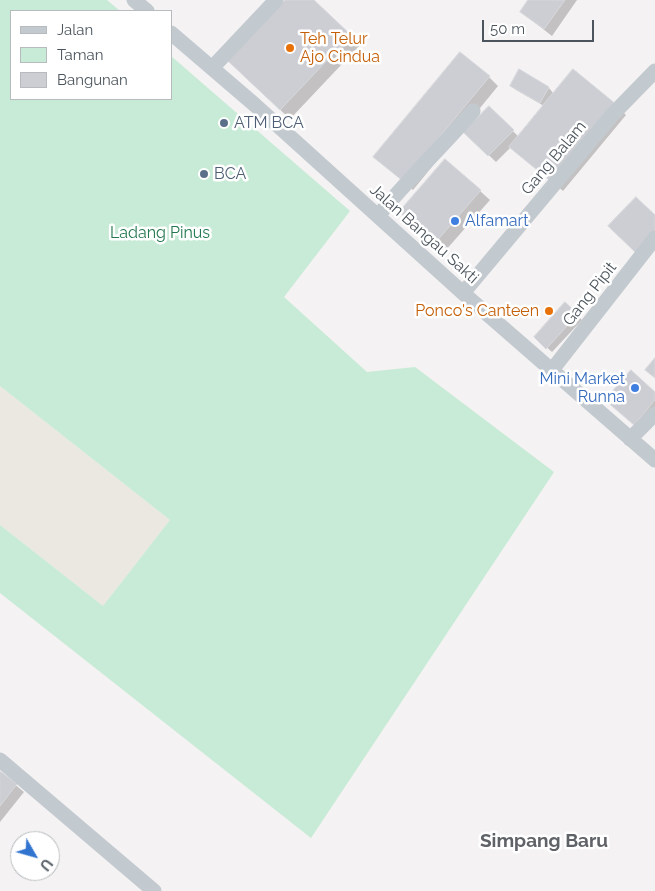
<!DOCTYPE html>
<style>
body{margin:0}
#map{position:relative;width:655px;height:891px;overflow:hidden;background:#f4f2f2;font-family:Raleway,sans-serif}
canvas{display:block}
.legend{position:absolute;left:10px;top:10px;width:162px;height:90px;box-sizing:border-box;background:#fff;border:1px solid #b7bbbe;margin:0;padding:6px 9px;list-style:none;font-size:15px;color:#4c555d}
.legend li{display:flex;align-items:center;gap:10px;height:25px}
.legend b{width:25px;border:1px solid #b7bbbe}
.north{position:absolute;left:10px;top:831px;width:50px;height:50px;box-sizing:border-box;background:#fff;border:1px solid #b7bbbe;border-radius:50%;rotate:128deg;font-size:14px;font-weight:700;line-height:20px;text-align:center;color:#4c555d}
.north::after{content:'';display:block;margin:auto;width:18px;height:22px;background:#3074d0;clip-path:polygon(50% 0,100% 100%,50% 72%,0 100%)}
.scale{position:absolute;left:482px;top:20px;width:112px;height:22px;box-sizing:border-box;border:2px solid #4c555d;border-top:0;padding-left:6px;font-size:15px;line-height:18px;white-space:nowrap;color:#4c555d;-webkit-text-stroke:4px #fff;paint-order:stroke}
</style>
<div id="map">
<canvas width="655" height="891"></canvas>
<ul class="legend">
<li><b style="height:6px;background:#c2c9cf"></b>Jalan</li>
<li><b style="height:14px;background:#c7ebd6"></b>Taman</li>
<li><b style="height:14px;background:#cdced4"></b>Bangunan</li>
</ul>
<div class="north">U</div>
<div class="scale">50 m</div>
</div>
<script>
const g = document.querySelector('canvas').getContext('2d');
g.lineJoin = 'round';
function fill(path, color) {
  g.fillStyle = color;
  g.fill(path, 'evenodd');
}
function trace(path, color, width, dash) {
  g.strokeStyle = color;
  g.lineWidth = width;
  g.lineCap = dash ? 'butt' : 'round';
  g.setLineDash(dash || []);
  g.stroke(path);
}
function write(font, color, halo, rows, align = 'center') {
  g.font = font + ' Raleway,sans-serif';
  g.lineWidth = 5;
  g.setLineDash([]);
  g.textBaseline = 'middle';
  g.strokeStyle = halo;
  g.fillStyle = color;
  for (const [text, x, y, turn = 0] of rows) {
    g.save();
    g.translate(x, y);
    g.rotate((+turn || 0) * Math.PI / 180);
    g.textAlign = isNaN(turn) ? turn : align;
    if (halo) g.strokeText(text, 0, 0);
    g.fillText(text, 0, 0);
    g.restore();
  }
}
const commercial = new Path2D(`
 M0,386L170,520L103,606L0,525Z`);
const green = new Path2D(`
 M0,0H107L120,11H11V99H171V56L350,211L284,297L367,372L415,367L554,472L311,838L0,593V525L103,606L170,520L0,386Z`);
const shadow = new Path2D(`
 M287,0H312L360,45L290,119L239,71Z
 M530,0H577L552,36L521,12Z
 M519,71L549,88L554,94L616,105L626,115L563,191L511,147L496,162L465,132L489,108L519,137L544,106L516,90L511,86Z
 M489,77L498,86L413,190L375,157Z
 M480,191L490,200L445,251L410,221Z
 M565,304L582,320L552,352L535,337Z
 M655,393V416L642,431L607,400Z
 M0,772L24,792L0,822Z`);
const building = new Path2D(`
 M285,0H314L351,35L280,110L228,61Z
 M528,0H565L544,29L520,12Z
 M460,52L490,76L403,181L373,157Z
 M519,69L549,87L540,103L510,86Z
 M573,69L617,105L553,183L509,147Z
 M489,106L514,130L488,156L463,132Z
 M445,159L481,190L435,243L399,212Z
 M636,197L655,215V232L635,252L608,226Z
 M565,302L578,314L546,349L534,337Z
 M655,358V378L645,370Z
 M631,370L655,392V400L634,425L605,400Z
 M0,771L17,784L0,806Z`);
const minor = new Path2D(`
 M134,0L147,11
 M171,33L255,105L463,293L655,460
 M212,68L276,0
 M378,216C408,179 442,147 473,111
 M463,293L613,114L655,71
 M552,370L655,238
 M630,439L655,414
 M0,760L154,891`);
const markers = [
 [290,48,5,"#e8710a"],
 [224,123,5,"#5c6f8a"],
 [204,174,5,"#5c6f8a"],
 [455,221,5,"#3f7fe0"],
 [549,311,5,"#e8710a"],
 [635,388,5,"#3f7fe0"]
];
const foodNames = [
 ["Teh Telur",300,39],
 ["Ajo Cindua",300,57],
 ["Ponco's Canteen",539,311,"right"]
];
const serviceNames = [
 ["ATM BCA",234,123],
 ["BCA",214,174]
];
const streetNames = [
 ["Gang Balam",554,158,-50],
 ["Jalan Bangau Sakti",424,234,42],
 ["Gang Pipit",590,294,-52]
];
const shopNames = [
 ["Alfamart",465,221],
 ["Mini Market",625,379,"right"],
 ["Runna",625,397,"right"]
];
const parkNames = [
 ["Ladang Pinus",160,233]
];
const quarterNames = [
 ["Simpang Baru",544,841]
];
fill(commercial, '#eae8e0');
fill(green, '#c7ebd6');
fill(shadow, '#0003');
fill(building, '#cdced4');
trace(building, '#d7d8dc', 1);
trace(minor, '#c2c9cf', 15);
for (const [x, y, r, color] of markers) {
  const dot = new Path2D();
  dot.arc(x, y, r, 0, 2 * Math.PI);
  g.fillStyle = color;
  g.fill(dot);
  trace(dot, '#fff', 2);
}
write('16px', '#c56008', '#fff', foodNames, 'left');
write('16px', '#4e5e75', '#fff', serviceNames, 'left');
write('16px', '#4c555d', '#fff', streetNames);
write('16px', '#366cbe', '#fff', shopNames, 'left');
write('16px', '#23784f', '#fff', parkNames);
write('bold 19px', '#5f6266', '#fff', quarterNames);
</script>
